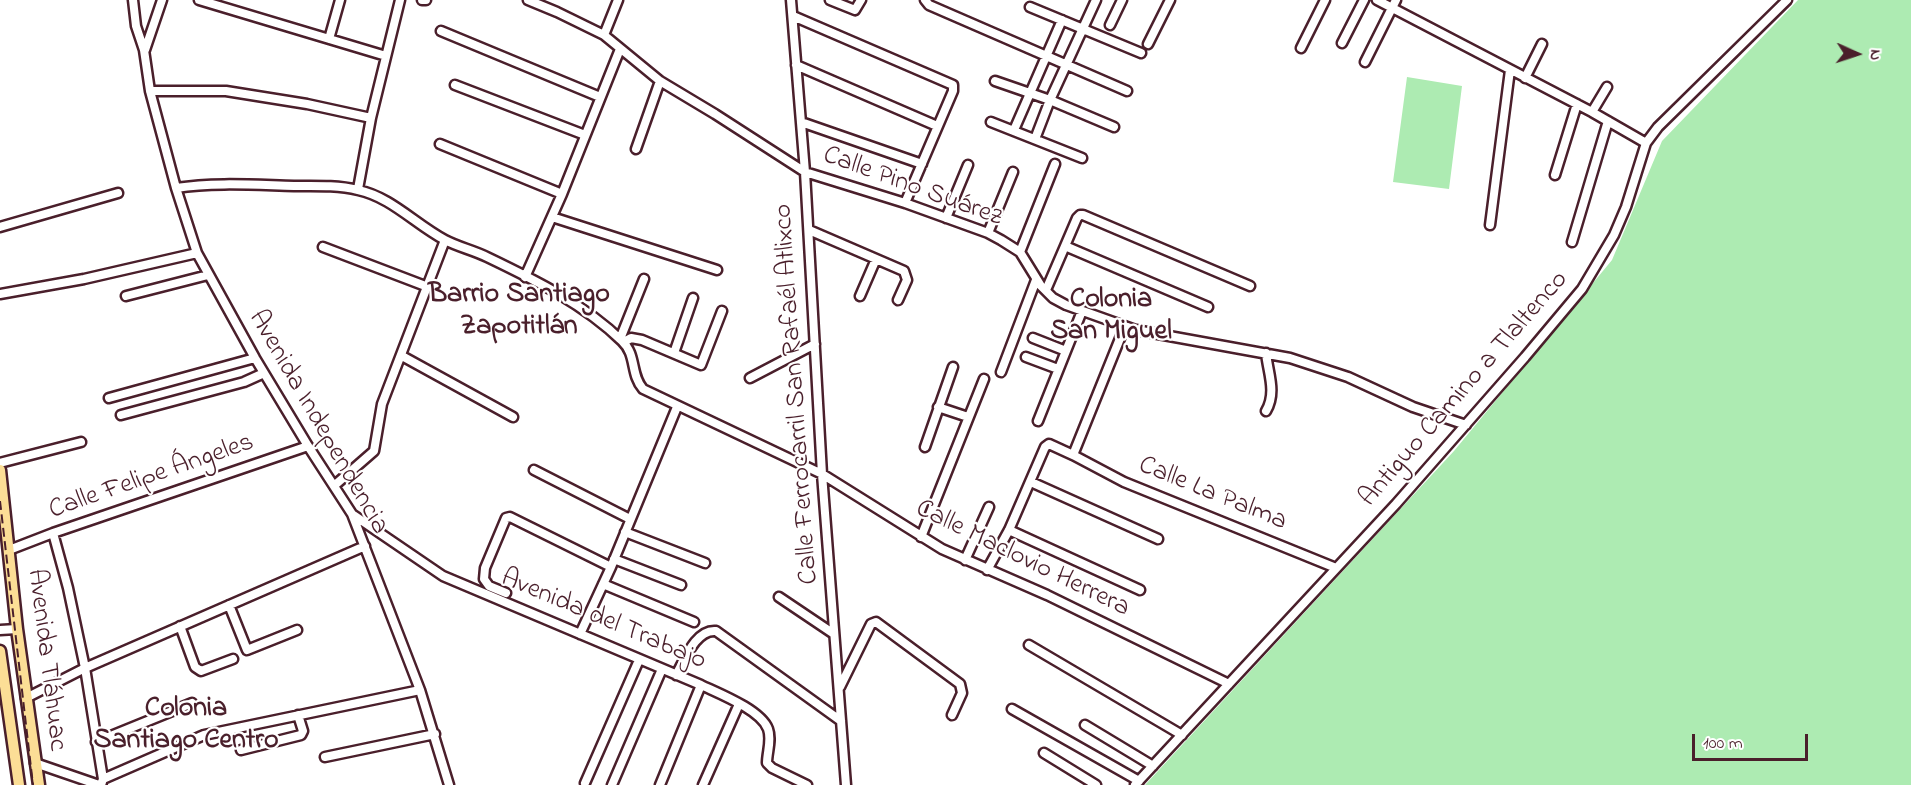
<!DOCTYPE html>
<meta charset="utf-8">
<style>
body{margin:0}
#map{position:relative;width:1911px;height:785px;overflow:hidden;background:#fff;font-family:"Indie Flower",sans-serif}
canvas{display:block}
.north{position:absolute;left:1827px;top:24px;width:60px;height:60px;-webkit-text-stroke:4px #fff;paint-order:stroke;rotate:93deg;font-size:16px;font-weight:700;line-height:24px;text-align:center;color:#4a1f2b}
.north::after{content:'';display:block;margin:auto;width:21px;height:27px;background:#4a1f2b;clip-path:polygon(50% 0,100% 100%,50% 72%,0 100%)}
.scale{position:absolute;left:1692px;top:734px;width:116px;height:27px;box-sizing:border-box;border:3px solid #4a1f2b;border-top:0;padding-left:8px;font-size:18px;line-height:21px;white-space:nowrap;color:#4a1f2b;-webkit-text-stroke:4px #fff;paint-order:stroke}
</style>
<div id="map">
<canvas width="1911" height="785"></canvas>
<div class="north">N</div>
<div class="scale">100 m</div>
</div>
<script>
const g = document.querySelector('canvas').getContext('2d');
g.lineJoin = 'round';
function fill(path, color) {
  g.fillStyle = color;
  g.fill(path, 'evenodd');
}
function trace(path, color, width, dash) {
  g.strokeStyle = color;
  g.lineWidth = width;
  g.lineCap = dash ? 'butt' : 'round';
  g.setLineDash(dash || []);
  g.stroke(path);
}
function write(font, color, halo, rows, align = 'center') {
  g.font = font + ' "Indie Flower",sans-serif';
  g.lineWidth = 4.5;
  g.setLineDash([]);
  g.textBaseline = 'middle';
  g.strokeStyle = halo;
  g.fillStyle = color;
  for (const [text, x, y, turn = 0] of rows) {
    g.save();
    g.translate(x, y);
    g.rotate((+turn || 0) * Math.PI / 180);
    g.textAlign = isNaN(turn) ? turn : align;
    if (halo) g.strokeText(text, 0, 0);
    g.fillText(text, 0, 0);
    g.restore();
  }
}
const green = new Path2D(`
 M1798,0H1911V785H1145L1454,451L1612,260L1662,141Z
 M1407,77L1462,86L1449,189L1393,182Z`);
const minor = new Path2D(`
 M133,0L136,26L144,50L150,91L176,188L197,253L255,358L308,446L352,514L420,690L449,785
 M199,0L386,56
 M422,0H426
 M528,0L557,12L604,35L660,81L715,114L805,172L905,203L988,233L1001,240L1020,252L1041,286L1053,298L1066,305L1136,330L1290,358L1348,377L1413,407L1466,425
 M791,0L805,172L822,474L846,785
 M830,0L855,10L861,0
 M925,0L929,5L1127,91
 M1377,0L1592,112L1646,143
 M1030,7L1141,53
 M793,16L953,85V91L905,203
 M1110,25L1122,0
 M441,31L600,97
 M604,35L618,0
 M329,39L340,0
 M1342,43L1364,0
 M1148,44L1170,0
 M1301,48L1325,0
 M145,50L162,0
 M1365,62L1396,0
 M796,65L937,126
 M1525,78L1542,44
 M995,81L1050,100L1114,127
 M455,85L585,135
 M150,91H226L307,104L371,118
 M1592,112L1607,87
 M801,122L922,164
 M991,122L1082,158
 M1014,130L1062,20
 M1035,139L1050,100L1096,0
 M440,144L562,194
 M636,149L660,81
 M1555,175L1577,104
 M176,188C215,182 255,185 294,186C315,186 337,185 358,190C391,197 415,224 445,240C458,247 473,250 487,257C535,280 584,304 622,341C637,355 630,374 643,389L822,474L942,549L1047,595L1229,684
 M358,189L371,118L400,0
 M552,217L717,270
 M946,218L968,165
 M1490,225L1510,70
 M0,227L118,193
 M809,230L904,271L907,280L898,300
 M988,233L1013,172
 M1572,242L1608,121
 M1065,246L1077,218L1080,215H1083L1250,286
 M323,247L428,287
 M1020,252L1055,164
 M525,277L562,194L620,49
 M1046,290L1065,246L1208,307
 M0,294L84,279L197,253
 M126,296L208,275
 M860,296L876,259
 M1033,338L1066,351
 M620,339L644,279
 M624,342L631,338L642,340L701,365L722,311
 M674,353L693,298
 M1266,353C1268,373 1277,392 1266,411
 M402,356L513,417
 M1026,357L1058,369
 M1001,372L1036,280
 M750,378L815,344
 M109,398L255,358
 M938,407L968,417
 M121,415L244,382L264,373
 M1038,421L1082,311
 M925,447L953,367
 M1073,455L1124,482L1336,568
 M0,463L81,442
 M534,470L630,519
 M1031,482L1158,539
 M335,485L374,451L382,404L445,240
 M352,514L443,576L701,685C720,694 761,710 768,729C772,740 767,752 767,763L772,768L807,785
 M1009,530L1140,590
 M625,532L705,563
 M53,533L68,588L85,668L103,779L101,785
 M921,537L984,379
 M9,550L53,533L308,446
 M614,559L681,585
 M965,560L989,507
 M987,570L1009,530L1045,447L1049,444L1073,455L1125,326
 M603,584L694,622
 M506,593L489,586L484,579L485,568L506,518L510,517L611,567
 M779,597L834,634
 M229,605L247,650L297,630
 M180,626L195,667L201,671L233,659
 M0,630L17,629
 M580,634L611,567L677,407
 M1029,645L1182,735
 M676,675C685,659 696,629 716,631L841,721
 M840,687L871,624L876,622L960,684L962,693L952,715
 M26,698L85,668L365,546
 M1012,709L1139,781
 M1085,725L1153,766
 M96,742L192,703
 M241,750L301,735L303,731L298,715
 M1044,753L1096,785
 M325,757L435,734
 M35,763L99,785
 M103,779L204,735L420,690
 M585,783L639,660
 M612,785L662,669
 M660,785L701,685
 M703,785L739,704
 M1135,785L1396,504L1525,357L1582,289L1614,235L1626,207L1646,143L1658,127L1787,0`);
const major = new Path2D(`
 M0,470L17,629L39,785
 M0,651L19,785`);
const rail = new Path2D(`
 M0,501L33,785`);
const streetNames = [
 ["Calle Pino Suárez",912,188,20],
 ["Antiguo Camino a Tlaltenco",1465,390,-49],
 ["Calle Ferrocarril San Rafaél Atlixco",798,394,-94],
 ["Avenida Independencia",317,423,60],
 ["Calle Felipe Ángeles",152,478,-19],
 ["Calle La Palma",1212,495,22],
 ["Calle Maclovio Herrera",1022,560,26],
 ["Avenida del Trabajo",603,621,23],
 ["Avenida Tláhuac",45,660,83]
];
const neighbourhoodNames = [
 ["Barrio Santiago",519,296],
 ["Zapotitlán",519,328],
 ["Colonia",1111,301],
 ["San Miguel",1111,333],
 ["Colonia",186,710],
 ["Santiago Centro",186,742]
];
fill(green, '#adebb2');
trace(minor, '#4a1f2b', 13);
trace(major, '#4a1f2b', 15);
trace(minor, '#fff', 8);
trace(major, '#fcde96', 10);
trace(rail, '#4a1f2b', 2, [9, 4.5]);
write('27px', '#4a1f2b', '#fff', streetNames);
write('bold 28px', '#4a1f2b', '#fff', neighbourhoodNames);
</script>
